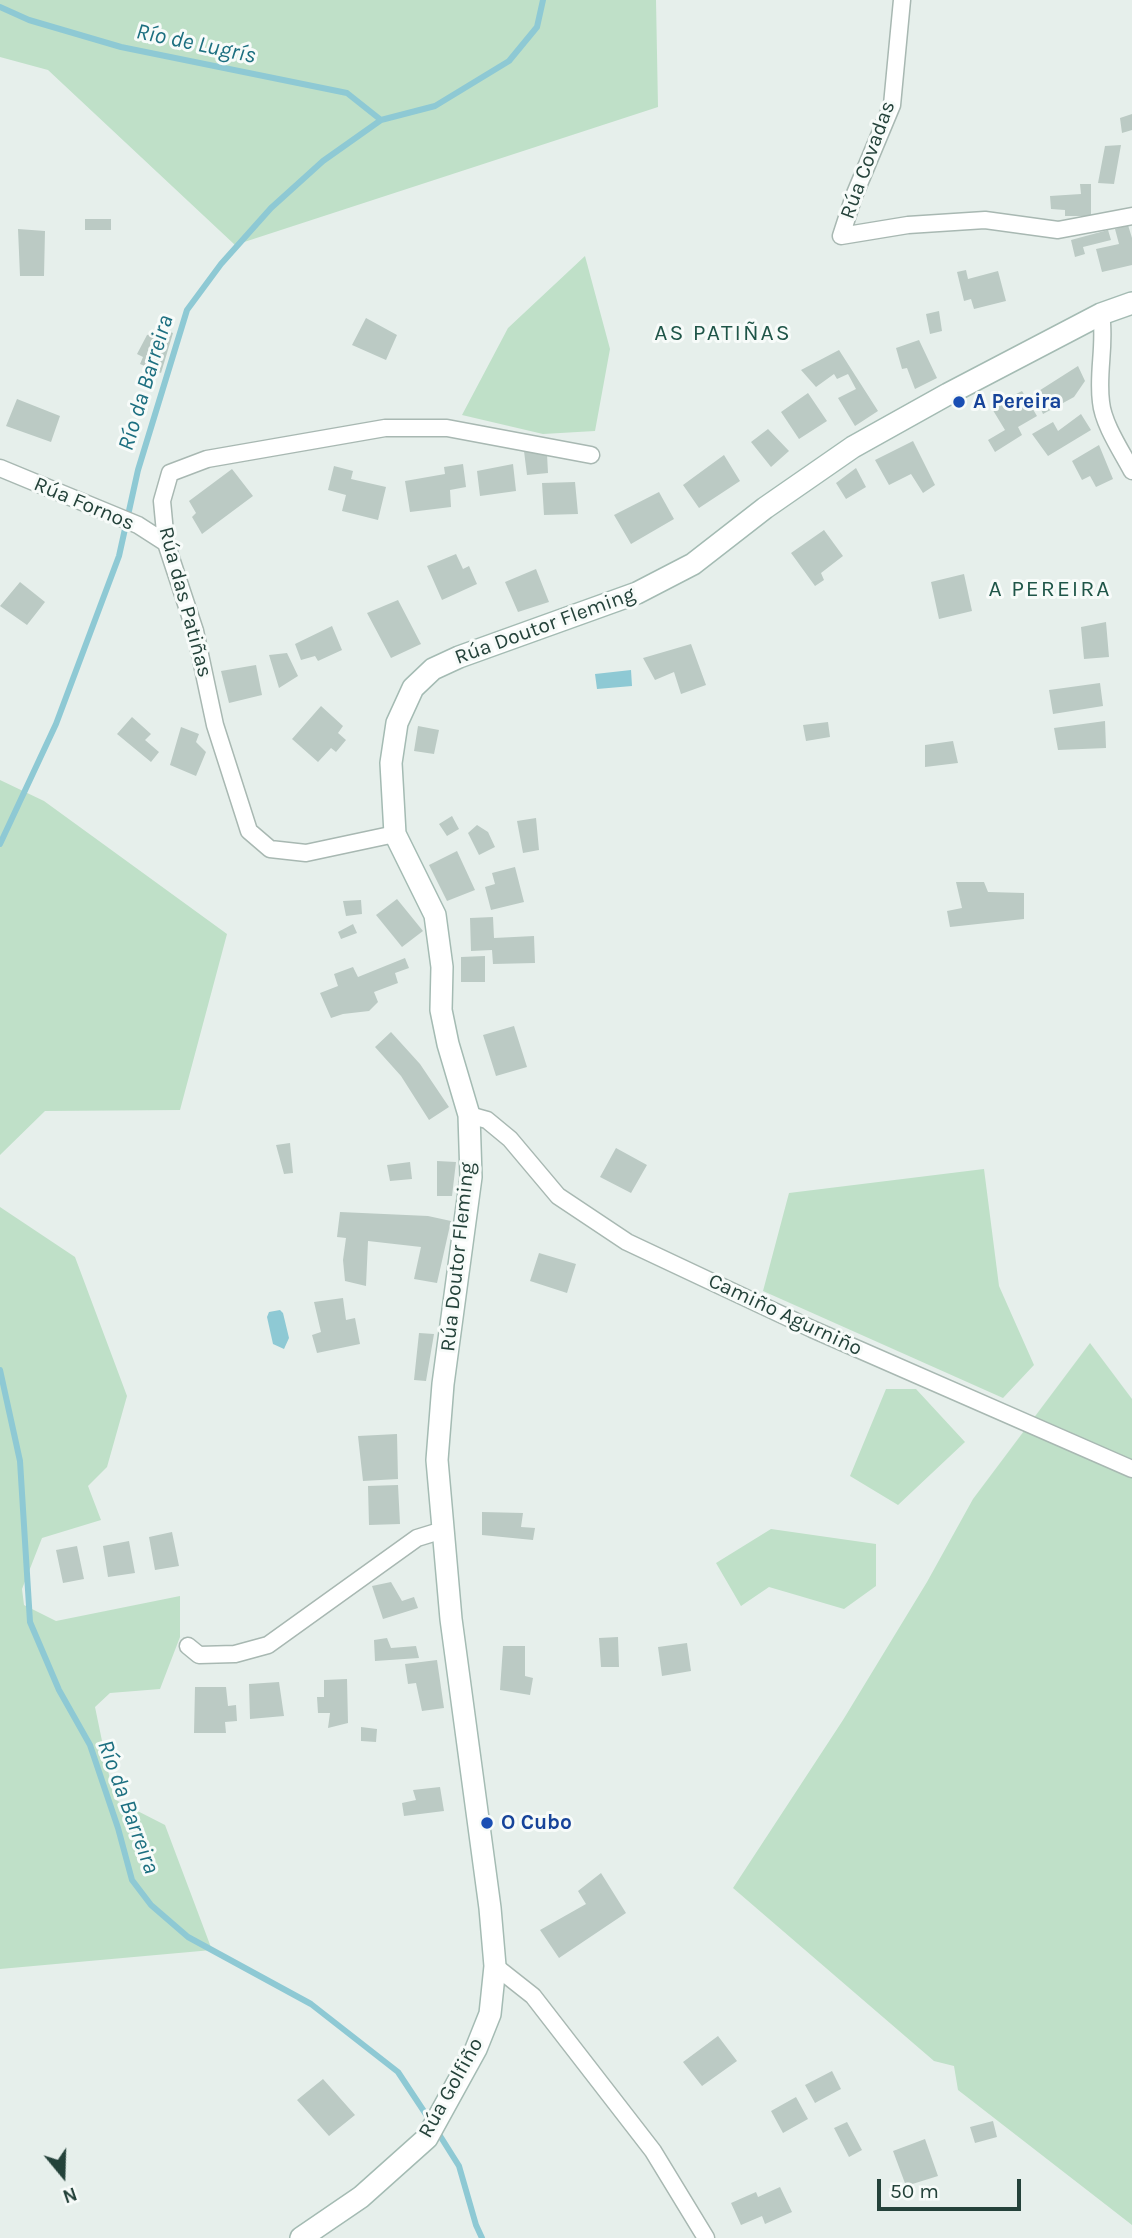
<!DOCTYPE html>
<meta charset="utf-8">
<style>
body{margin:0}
#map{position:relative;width:1132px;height:2238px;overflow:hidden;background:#e6efeb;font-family:Karla,sans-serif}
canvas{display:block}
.north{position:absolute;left:28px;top:2140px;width:70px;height:70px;-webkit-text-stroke:5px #f7fbf9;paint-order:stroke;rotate:161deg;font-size:19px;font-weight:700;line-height:28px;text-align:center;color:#24423a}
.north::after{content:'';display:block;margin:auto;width:24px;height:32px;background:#24423a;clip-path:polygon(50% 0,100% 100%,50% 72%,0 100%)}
.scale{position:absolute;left:877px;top:2179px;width:144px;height:32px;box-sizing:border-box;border:4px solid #24423a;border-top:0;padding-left:9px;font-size:21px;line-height:24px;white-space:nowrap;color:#24423a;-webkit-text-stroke:5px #f7fbf9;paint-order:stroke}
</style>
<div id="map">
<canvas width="1132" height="2238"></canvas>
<div class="north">N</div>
<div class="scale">50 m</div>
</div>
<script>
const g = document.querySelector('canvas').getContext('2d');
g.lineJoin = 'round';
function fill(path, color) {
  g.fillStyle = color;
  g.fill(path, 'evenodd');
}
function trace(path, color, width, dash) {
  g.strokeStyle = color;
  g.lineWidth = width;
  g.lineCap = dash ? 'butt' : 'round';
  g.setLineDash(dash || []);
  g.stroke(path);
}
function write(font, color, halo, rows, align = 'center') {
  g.font = font + ' Karla,sans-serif';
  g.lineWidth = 6;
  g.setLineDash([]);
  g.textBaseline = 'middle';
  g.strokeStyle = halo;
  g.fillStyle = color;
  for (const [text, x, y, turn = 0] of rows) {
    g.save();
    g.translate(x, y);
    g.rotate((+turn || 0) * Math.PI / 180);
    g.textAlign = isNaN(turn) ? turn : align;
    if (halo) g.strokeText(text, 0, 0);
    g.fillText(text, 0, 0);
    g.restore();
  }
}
const green = new Path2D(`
 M0,0H656L658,107L235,245L48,70L0,57Z
 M585,256L610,349L595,431L543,434L462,415L508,328Z
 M0,780L44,801L227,934L180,1110L45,1111L0,1155Z
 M984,1169L999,1286L1034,1365L1003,1398L763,1291L789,1193Z
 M0,1207L75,1257L127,1396L107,1467L88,1486L101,1520L42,1538L22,1589L24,1605L56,1621L180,1596V1637L160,1689L110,1693L95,1707L114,1799L165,1825L212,1950L0,1969Z
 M1090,1343L1132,1399V2225L958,2090L954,2066L934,2061L733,1888L843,1720L927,1582L973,1499Z
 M886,1389H916L965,1442L898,1505L850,1476Z
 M771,1529L876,1544V1586L844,1609L769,1587L741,1606L716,1563Z`);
const water = new Path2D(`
 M631,670L632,686L597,689L595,674Z
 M280,1310L283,1313L289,1338L284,1349L273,1344L267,1317L269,1312Z`);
const stream = new Path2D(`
 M0,7L29,20L121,47L347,93L381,120
 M0,844L56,724L119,556L138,470L187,310L221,264L271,208L323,161L381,120L435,106L509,61L537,27L543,0
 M0,1370L20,1461L30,1622L59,1690L90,1745L118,1828L132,1880L151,1905L188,1937L311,2004L398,2072L431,2122
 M437,2131L459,2166L476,2225L482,2238`);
const building = new Path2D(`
 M1132,114V130L1122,133L1120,118Z
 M1121,145L1114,184L1098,183L1105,146Z
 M1080,184H1091V216H1065V210L1051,209L1050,196L1081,194Z
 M85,219H111V230H85Z
 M1128,225L1132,238V265L1102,272L1096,249L1119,244L1115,229Z
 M18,229L45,231L44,276H20Z
 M1108,230L1111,240L1083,247L1085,254L1075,257L1071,240Z
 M966,270L968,279L998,271L1006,301L974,309L971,299L964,301L957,272Z
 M939,311L942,331L930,334L926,314Z
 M366,318L397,335L386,360L352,345Z
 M165,330L173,333L161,373L140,364L143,357L137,354L147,335Z
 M919,340L937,378L915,389L907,368L902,369L896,348Z
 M839,350L878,411L855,426L838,398L856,389L848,374L837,379L834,374L816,387L801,370Z
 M1078,366L1085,381L1074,397L1043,414L1034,394Z
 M1022,391L1037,416L1018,427L1022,435L995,452L988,440L1005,430L991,407Z
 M808,393L827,421L799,439L781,412Z
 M17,399L60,416L51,442L6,426Z
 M1081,414L1091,430L1048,456L1032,434L1053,422L1058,431Z
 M768,429L789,451L771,467L751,442Z
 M913,441L935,485L923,493L911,474L889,485L875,460Z
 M1099,445L1113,479L1096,487L1090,476L1082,480L1072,461Z
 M524,451L547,454L548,473L527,475Z
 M724,455L740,481L699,508L683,485Z
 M463,464L466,487L450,490L451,507L410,512L405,481L445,474L444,467Z
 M513,464L516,491L480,496L477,471Z
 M334,466L353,471L351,479L386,487L378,520L342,511L346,495L328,490Z
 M856,468L866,487L846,499L836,483Z
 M232,469L253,496L202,534L192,517L196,513L189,501Z
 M575,482L578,514L544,515L542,483Z
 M659,492L674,519L631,544L614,515Z
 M824,530L843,556L821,573L824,580L815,586L791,553Z
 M456,554L463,569L469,566L477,584L442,600L427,566Z
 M536,569L549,602L518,612L505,582Z
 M964,574L972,611L939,619L931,582Z
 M20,582L45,602L27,625L0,606Z
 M398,600L421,644L391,658L367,613Z
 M1106,622L1109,657L1084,659L1081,627Z
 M332,626L342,650L318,661L315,656L301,660L295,644Z
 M691,644L706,685L681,694L674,672L655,680L643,658Z
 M287,653L298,676L279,688L269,655Z
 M256,665L262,695L229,703L221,671Z
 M1100,683L1103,706L1053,714L1049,690Z
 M321,706L343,726L338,733L346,740L336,752L331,748L318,762L292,739Z
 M132,717L151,734L145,740L159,752L151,762L117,734Z
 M1105,721L1106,748L1058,750L1054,728Z
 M828,722L830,737L806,741L803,725Z
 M418,726L439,730L434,754L414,751Z
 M181,727L199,734L196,742L206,752L196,776L170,765Z
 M953,741L958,763L925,767V745Z
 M452,816L459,829L447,836L439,824Z
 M536,818L539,850L523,853L517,821Z
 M477,825L488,832L495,847L479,855L468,833Z
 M457,851L475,890L447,901L429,865Z
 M515,867L524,902L491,910L485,887L495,884L492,873Z
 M956,882H984L988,892L1024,893V919L950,927L947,911L962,908Z
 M397,899L423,931L402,947L376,915Z
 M361,900L362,914L346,916L343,901Z
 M493,917L494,938L534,936L535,963L493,964L492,950L471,951L470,918Z
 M353,924L357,933L341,939L338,932Z
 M485,956V982H461V957Z
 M405,958L409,968L395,973L398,983L374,992L378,1002L369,1011L343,1014L331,1018L320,993L338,986L334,974L353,967L358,977Z
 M514,1026L527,1067L496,1076L483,1035Z
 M391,1032L420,1064L449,1107L429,1120L401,1076L375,1047Z
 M290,1143L293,1173L284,1174L276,1145Z
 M616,1148L647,1165L631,1193L600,1177Z
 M437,1161L456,1162L452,1196H437Z
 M410,1162L412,1179L390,1181L387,1165Z
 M340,1212L428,1216L451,1221L437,1283L414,1279L421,1247L368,1241L366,1286L345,1281L343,1260L346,1238L337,1237Z
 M539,1253L576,1264L567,1293L530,1281Z
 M343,1298L346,1320L355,1318L360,1344L317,1353L312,1335L321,1332L314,1302Z
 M419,1333L434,1334L426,1381L414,1380Z
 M397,1434L398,1479L363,1481L358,1436Z
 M398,1485L400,1524L369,1525L368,1486Z
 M482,1512L523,1513L521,1527L535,1528L533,1540L482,1535Z
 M172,1532L179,1566L155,1570L149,1537Z
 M129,1541L135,1573L108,1577L103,1546Z
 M77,1546L84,1579L63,1583L56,1550Z
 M391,1582L402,1601L414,1597L418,1608L383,1619L372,1586Z
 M618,1637L619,1667H601L599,1638Z
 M387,1638L391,1648L416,1646L419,1658L375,1661L374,1640Z
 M687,1643L691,1671L662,1676L658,1647Z
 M503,1646H525V1676L533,1678L530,1695L500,1690Z
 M437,1660L444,1708L422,1711L416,1683L408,1684L405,1664Z
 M347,1679L348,1723L328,1728L330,1713H318L317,1697H324V1680Z
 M279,1682L284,1716L250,1719L249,1684Z
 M195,1687H226L228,1706L236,1705L237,1721L225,1722L226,1733H194Z
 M361,1727L377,1729L376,1742L361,1741Z
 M440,1787L444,1811L404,1816L402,1803L416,1800L413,1790Z
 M601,1873L626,1913L559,1958L540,1930L586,1904L578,1891Z
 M718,2036L737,2061L702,2086L683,2062Z
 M832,2071L841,2089L815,2103L805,2085Z
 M323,2079L355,2115L329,2136L297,2100Z
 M796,2097L808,2119L783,2133L771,2111Z
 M993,2121L997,2137L975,2143L970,2127Z
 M847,2122L862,2150L849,2157L834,2128Z
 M925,2139L938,2176L906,2186L893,2151Z
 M780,2187L792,2212L765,2224L762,2216L741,2225L731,2203L756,2192L758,2197Z`);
const street = new Path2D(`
 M902,0L892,105L854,196L841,236L908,225L985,220L1058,230L1132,216
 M1101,314C1106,344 1097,372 1101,402C1103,424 1122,452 1132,471
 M0,468L138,525L166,543
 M395,834L306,853L270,849L249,831L215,725L195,631L166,543L162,501L170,473L207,459L385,428H447L591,455
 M469,1115L487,1120L510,1139L558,1196L627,1242L812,1329L1132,1469
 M188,1646L199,1655L235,1654L268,1645L417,1538L443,1530
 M495,1966L533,1996L653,2151L706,2238`);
const secondary = new Path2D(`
 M301,2238L361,2197L427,2138L476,2049L490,2014L495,1966L490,1908L451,1619L437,1460L443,1384L471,1177L469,1115L448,1044L441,1010L442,967L435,915L395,834L391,763L397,723L413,688L433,669L459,657L637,593L693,564L765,508L853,447L948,394L1101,314L1132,303`);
const markers = [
 [959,402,7,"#1a4fb4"],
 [487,1823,7,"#1a4fb4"]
];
const streetNames = [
 ["Rúa Covadas",868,160,-70],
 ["Rúa Fornos",84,504,23],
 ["Rúa das Patiñas",185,602,75],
 ["Rúa Doutor Fleming",545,626,-20],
 ["Rúa Doutor Fleming",458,1257,-84],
 ["Camiño Agurniño",785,1315,25],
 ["Rúa Golfiño",451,2088,-61]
];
const transitNames = [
 ["A Pereira",973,402],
 ["O Cubo",501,1823]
];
const waterNames = [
 ["Río de Lugrís",196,44,12],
 ["Río da Barreira",146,383,-73],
 ["Río da Barreira",128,1807,70]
];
const neighbourhoodNames = [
 ["AS PATIÑAS",723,333],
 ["A PEREIRA",1050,589]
];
fill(green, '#bfe0c8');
fill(water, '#8ec9d4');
trace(stream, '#8ec9d4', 6);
fill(building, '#bbcac4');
trace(street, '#a8b8b2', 19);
trace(secondary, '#a4bbb3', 24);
trace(street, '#fff', 16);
trace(secondary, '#fff', 21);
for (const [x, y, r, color] of markers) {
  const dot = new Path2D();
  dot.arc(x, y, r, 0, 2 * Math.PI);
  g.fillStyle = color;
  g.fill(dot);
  trace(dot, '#f7fbf9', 2.5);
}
write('21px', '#24423a', '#f7fbf9', streetNames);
write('bold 21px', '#164399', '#f7fbf9', transitNames, 'left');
write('italic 23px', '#1c6f80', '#f7fbf9', waterNames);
g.letterSpacing = '2px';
write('23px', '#1f5548', '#f7fbf9', neighbourhoodNames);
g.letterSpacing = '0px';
</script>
